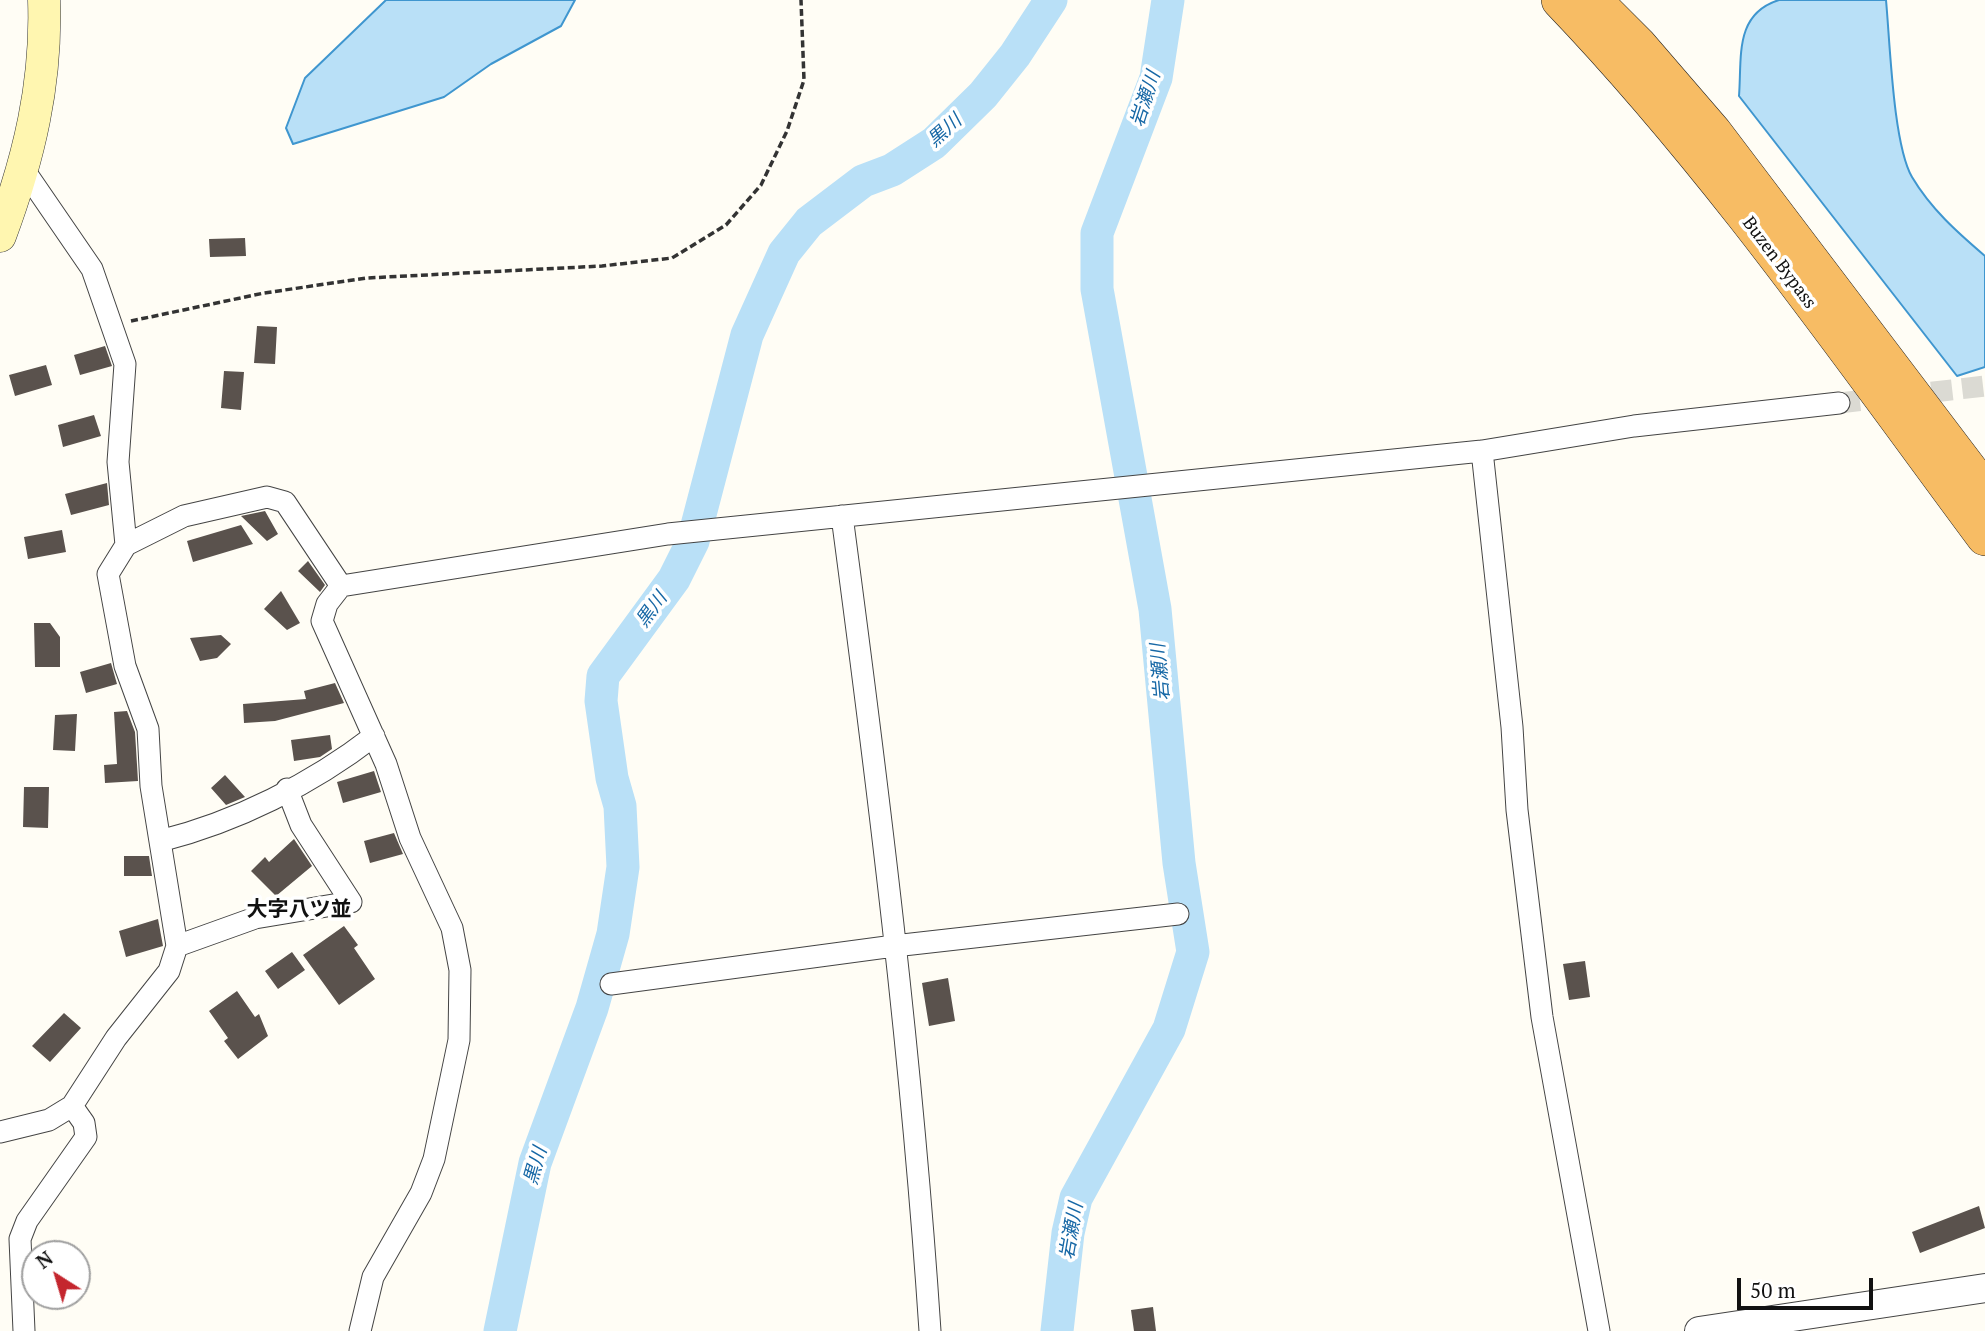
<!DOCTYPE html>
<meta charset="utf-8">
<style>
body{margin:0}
#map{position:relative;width:1985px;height:1331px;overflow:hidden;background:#fffdf5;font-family:"PT Serif",serif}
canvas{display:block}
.north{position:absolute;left:21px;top:1240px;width:70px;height:70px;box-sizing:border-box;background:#fff;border:2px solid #a0a0a0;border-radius:50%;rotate:323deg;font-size:19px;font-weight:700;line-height:28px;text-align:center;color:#111}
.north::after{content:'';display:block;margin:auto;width:24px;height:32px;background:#c4262e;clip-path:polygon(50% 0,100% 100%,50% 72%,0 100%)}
.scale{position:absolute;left:1737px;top:1278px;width:136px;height:32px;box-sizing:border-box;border:4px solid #111;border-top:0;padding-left:9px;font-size:21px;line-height:24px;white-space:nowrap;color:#111;-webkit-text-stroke:5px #fff;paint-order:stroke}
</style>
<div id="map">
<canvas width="1985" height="1331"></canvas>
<div class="north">N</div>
<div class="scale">50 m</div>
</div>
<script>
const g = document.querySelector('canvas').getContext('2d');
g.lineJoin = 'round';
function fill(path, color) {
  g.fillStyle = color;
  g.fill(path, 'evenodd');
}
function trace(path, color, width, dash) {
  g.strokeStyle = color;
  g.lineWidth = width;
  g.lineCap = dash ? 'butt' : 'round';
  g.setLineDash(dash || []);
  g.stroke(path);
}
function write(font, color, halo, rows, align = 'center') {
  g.font = font + ' "PT Serif","Noto Sans JP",serif';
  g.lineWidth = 7;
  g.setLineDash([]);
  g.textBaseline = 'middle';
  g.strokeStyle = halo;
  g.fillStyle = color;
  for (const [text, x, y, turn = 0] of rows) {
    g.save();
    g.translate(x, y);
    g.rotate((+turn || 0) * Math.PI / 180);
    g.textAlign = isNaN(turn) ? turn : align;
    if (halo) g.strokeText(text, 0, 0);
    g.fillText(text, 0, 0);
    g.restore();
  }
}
const water = new Path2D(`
 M386,0H575L561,26L491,64L444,97L293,144L286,128L305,78Z
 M1779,0H1886C1890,42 1893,144 1912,177C1931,209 1957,232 1985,256V367L1957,376L1739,96C1742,57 1734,14 1779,0Z`);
const river = new Path2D(`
 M500,1331L535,1163L592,1008L613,934L623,867L620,806L612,778L601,701L603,676L674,579L693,541L747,335L784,253L809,222L863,181L892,170L934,143L983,95L1015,55L1051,0
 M1057,1331L1068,1233L1076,1198L1169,1029L1193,952L1179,863L1155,609L1097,289V233L1156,78L1168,0`);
const building = new Path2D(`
 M245,238L246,256L210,257L209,239Z
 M257,326L277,327L275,364L254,363Z
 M105,346L112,366L80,375L74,355Z
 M46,365L52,385L15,396L9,375Z
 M224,371L244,372L241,410L221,408Z
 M94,415L101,436L63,447L58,425Z
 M107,483L109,505L71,515L65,494Z
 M265,511L278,534L267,541L241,516Z
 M241,525L253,544L193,562L187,541Z
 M62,530L66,552L28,559L24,537Z
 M308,561L325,585L320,592L298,571Z
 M281,591L300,623L287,630L264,609Z
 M34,623H50L60,637V667H35Z
 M221,635L231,644L217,658L200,661L190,638Z
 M111,663L117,684L86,693L80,672Z
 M335,683L344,703L275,721L244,723L243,704L306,699L304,691Z
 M127,711L135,732L138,781L105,783L104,765L117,764L114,712Z
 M77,714L75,751L53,750L55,715Z
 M330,735L332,749L320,757L294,761L291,740Z
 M374,771L381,792L343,803L337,782Z
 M225,775L245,797L226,805L211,788Z
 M24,787H49L48,828L23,827Z
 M394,833L403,854L370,863L364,841Z
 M294,839L312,866L276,896L251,871L265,857L269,862Z
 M124,856H149L152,876H124Z
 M158,919L163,946L126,957L119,931Z
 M344,926L358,945L354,948L375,979L339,1005L303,955Z
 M292,952L305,970L278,989L265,971Z
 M1585,961L1590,997L1569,1000L1563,964Z
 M948,978L955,1021L929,1026L922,983Z
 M237,991L255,1017L259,1014L268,1036L238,1059L224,1041L228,1038L209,1011Z
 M64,1013L81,1028L50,1062L32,1046Z
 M1979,1206L1985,1228L1920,1253L1912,1232Z
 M1153,1307L1156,1331H1134L1131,1310Z`);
const minorTunnel = new Path2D(`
 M1839,403L1985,386`);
const path = new Path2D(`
 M131,321L264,293L367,278L602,266L672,258L726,225L761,185L787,131L804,80L801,0`);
const minor = new Path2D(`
 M22,167L92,269L125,364L118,462L126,545
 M1482,451L1512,727L1517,810L1542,1017L1599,1331
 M842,516C878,787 912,1058 930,1331
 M341,586L327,604L322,621L386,764L410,838L452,928L460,970L459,1040L434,1159L421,1193L373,1277L360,1331
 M160,841C236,822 312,784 374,736
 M177,946L255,918L351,902L301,825L287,789
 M611,984L894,946L1178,914
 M0,1132L49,1120L72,1106L116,1038L169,971L177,946L151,786L148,729L125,666L108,574L126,545L184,516L267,497L285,502L341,586L668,534L1482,451L1634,426L1839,403
 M24,1331L20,1239L27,1221L86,1137L84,1123L72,1106`);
const tertiary = new Path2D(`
 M1699,1331L1985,1288`);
const secondary = new Path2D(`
 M0,236C29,158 47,83 44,0`);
const trunk = new Path2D(`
 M1560,0C1718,165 1849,354 1985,537
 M1601,8L1638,45L1713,132L1985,491`);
const streetNames = [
 ["Buzen Bypass",1779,263,53]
];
const waterNames = [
 ["岩瀬川",1146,99,-72],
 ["黒川",945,131,-42],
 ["黒川",652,610,-54],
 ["岩瀬川",1161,672,-95],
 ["黒川",536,1166,-74],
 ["岩瀬川",1072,1231,-80]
];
const quarterNames = [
 ["大字八ツ並",299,910]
];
fill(water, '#b9e0f7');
trace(water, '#3f96cf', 2);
trace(river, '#b9e0f7', 33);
fill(building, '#5a524d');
trace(minorTunnel, '#dbdad3', 21, [21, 10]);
trace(minor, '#444', 23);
trace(tertiary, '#444', 30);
trace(secondary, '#333', 33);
trace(trunk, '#222', 38);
trace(path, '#333', 3.5, [7, 3.5]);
trace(minor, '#fff', 21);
trace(tertiary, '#fff', 28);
trace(secondary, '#fff6b0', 32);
trace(trunk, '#f7bc64', 37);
write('18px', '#111', '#fff', streetNames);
write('italic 19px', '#1768a6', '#fff', waterNames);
write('bold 21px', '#111', '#fff', quarterNames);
</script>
